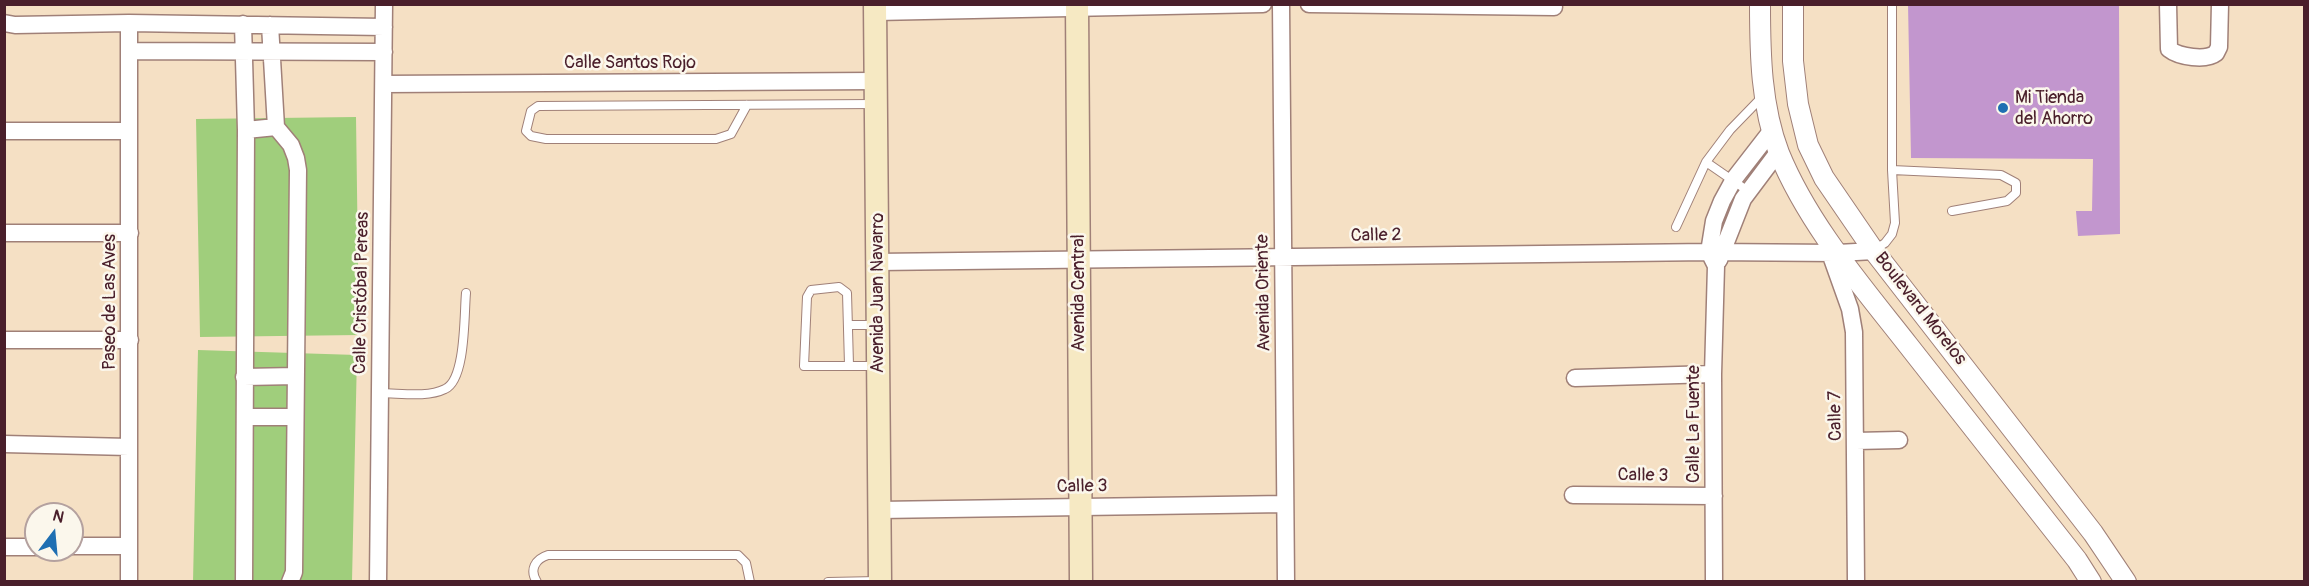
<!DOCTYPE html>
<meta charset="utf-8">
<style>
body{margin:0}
#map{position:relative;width:2309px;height:586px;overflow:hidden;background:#f5e0c4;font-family:Pangolin,sans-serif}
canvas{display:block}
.frame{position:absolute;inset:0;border:6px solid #4a1f2b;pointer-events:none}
.north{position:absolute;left:24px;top:502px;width:60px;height:60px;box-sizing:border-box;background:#fbf7ec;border:2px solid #b4a19f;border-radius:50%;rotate:16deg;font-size:16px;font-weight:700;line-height:24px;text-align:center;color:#4a1f2b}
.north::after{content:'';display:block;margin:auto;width:21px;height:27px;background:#1f6fb2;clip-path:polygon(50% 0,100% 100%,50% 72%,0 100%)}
</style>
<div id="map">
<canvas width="2309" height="586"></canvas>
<div class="frame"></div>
<div class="north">N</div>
</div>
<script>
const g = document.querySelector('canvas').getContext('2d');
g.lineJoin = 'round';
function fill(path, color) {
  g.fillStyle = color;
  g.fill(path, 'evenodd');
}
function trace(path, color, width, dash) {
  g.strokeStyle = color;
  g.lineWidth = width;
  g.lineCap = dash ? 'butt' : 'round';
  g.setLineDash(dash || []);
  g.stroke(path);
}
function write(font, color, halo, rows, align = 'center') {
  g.font = font + ' Pangolin,sans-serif';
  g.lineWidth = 5;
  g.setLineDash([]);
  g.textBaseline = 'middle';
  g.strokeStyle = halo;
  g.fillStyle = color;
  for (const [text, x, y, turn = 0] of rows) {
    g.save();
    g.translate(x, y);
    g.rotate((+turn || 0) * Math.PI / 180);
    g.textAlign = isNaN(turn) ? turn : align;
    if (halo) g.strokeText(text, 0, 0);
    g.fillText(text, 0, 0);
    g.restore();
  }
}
const green = new Path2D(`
 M356,117L359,335L200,337L196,119Z
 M198,350L357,355L352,581L193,582Z`);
const building = new Path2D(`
 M1908,4H2119L2120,234L2078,236L2076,211H2092L2093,159L1911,158Z`);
const service = new Path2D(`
 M747,105L731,134L716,139H546L531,136L526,131L531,111L538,106L876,104
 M1706,162L1748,191
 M1892,170L2001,175L2016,183V193L2007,201L1952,211
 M1676,227L1706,162L1730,130L1763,96
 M1874,250L1885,243L1892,234L1895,223L1892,170V4
 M848,325H878
 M849,365L847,293L839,287L811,290L807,297L804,366H877
 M380,393C400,393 427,398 445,389C466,380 464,314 466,293
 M537,582C529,570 535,559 548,555H738L746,563L750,582
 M828,582L878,581`);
const minor = new Path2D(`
 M1281,4L1286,582
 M1309,4L1554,7
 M2168,4L2169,49C2179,57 2206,61 2216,53L2219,47L2220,4
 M876,12L1263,4
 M4,23L15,25L129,23L384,27
 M243,24L246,130L244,582
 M270,25L276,127L291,145L296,158L298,170L294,572L290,582
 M130,51L384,52
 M384,84L876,81
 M246,130L276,127
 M4,131H129
 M4,233H130
 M1830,253L1850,309L1854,332L1856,582
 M1719,260L1743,199L1779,151
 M877,262L1709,252L1838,253L1874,251
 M4,340H130
 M244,377L296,376
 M1575,378L1713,374
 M245,417H295
 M1856,441L1899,440
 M4,444L129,447
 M1573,495L1714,496
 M879,510L1285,504
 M72,546H129
 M4,547H36
 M129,582V23
 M378,582L384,4
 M1714,582L1713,374L1716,266L1709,252L1714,221L1722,201L1734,179L1772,130`);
const tertiary = new Path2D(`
 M1760,4C1760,54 1761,106 1779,153C1808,224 1861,285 1908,345C1964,417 2021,488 2077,560L2091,582
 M1793,4V61L1798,104L1808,145L1824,178L1874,251L2093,533L2126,582`);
const secondary = new Path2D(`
 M875,4L880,582
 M1077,4L1081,582`);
const markers = [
 [2003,108,6,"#1f6fb2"]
];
const streetNames = [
 ["Calle Santos Rojo",630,63],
 ["Calle 2",1376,236,-1],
 ["Calle Cristóbal Pereas",362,293,-89],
 ["Avenida Juan Navarro",878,293,-90],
 ["Avenida Central",1079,293,-90],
 ["Avenida Oriente",1264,293,-91],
 ["Paseo de Las Aves",110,302,-90],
 ["Boulevard Morelos",1920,309,52],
 ["Calle 7",1836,416,-91],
 ["Calle La Fuente",1694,424,-90],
 ["Calle 3",1643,476,1],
 ["Calle 3",1082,487,-1]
];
const poiNames = [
 ["Mi Tienda",2015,98],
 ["del Ahorro",2015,119]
];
fill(green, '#a0ce7c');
fill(building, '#c296ce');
trace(service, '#a08078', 10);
trace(minor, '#a08078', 19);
trace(tertiary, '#a08078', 22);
trace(secondary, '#a08078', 25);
trace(service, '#fff', 8);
trace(minor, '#fff', 16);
trace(tertiary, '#fff', 20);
trace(secondary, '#f6e9c3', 22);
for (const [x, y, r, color] of markers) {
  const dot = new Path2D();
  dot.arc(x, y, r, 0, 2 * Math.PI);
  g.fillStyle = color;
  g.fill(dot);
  trace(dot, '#fbf7ec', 2);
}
write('18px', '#4a1f2b', '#fbf7ec', streetNames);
write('18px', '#4a1f2b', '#fbf7ec', poiNames, 'left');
</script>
